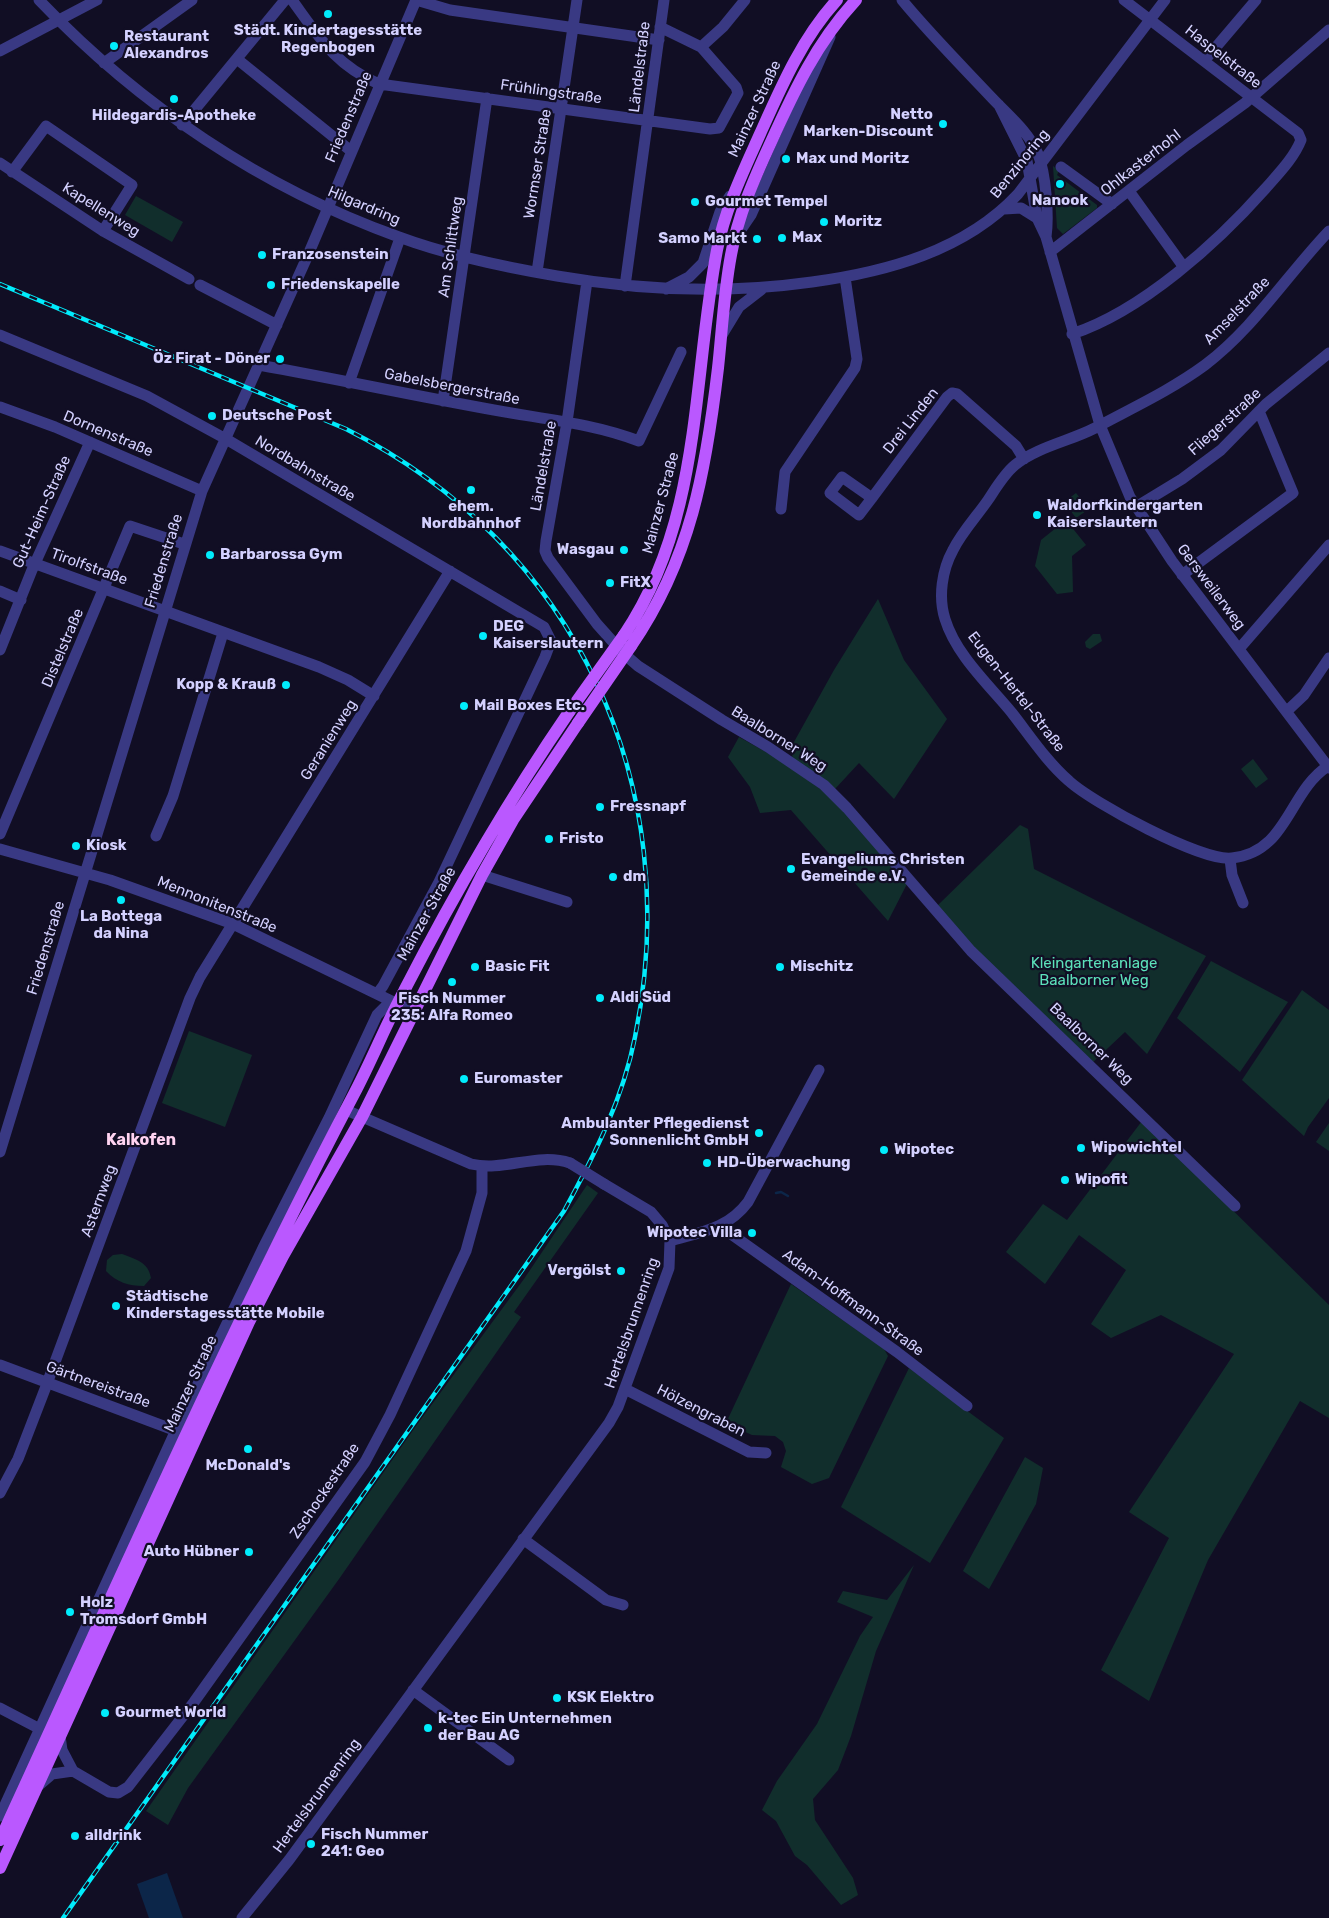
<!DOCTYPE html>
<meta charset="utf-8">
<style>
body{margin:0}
canvas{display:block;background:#110e24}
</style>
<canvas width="1329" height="1918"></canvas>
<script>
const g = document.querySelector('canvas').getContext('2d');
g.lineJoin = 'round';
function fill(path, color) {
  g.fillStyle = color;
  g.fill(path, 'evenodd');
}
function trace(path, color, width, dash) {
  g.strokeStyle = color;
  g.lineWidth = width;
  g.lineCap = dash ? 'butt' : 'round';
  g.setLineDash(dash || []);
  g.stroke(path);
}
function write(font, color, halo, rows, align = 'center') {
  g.font = font + ' Rubik,sans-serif';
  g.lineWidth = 4.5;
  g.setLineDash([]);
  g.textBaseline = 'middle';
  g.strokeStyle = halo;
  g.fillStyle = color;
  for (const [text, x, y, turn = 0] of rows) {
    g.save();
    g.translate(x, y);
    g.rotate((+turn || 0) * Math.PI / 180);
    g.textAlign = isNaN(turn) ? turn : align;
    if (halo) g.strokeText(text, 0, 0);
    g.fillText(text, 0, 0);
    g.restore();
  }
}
const green = new Path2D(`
 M1053,166L1059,171L1057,175L1097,205V208L1063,234L1057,228Z
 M136,196L183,222L172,242L125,215Z
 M1076,493L1089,509L1076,518L1064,502Z
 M1066,520L1086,545L1072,556L1073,592L1057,594L1035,566L1041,540Z
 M878,599L904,660L947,719L894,799L859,763L834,790L792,759L794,742L834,670Z
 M1093,634H1100L1102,641L1090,649L1086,647L1085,642Z
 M739,737L782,761L834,799L908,882L888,921L791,810L760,813L750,787L728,757Z
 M1253,759L1268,779L1256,788L1241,769Z
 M1020,825L1028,829L1034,869L1206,956L1147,1054L1125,1032L1092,1063L973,948L937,906Z
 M1211,961L1288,1002L1240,1072L1177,1018Z
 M1302,990L1329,1010V1098L1308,1127L1304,1136L1242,1080Z
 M189,1031L252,1055L225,1127L162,1103Z
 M1142,1121L1329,1305V1418L1300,1401L1208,1560L1149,1701L1101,1670L1169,1538L1129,1512L1234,1354L1161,1315L1111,1338L1091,1324L1126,1270L1079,1235L1045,1284L1006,1252L1043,1204L1067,1220Z
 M1329,1123V1151L1316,1142Z
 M587,1185L598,1193L514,1312L521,1317L339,1579L188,1788L168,1825L146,1811L416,1426L524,1279Z
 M122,1254C137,1260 148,1262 151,1278L144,1286C129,1286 116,1282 106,1271L107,1260L113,1255Z
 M791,1284L884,1349L888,1356L829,1478L812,1484L781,1467L786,1451L783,1442L775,1436L752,1435L726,1423Z
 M909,1368L1004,1438L930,1563L841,1507Z
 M1025,1457L1043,1468L1036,1504L989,1589L963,1571Z
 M914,1565L876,1651L851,1736L838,1770L813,1799L815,1820L853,1878L858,1895L841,1905L807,1865L795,1856L776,1821L762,1810L777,1781L817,1724L860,1636L873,1617L837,1602L843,1591L887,1600Z`);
const water = new Path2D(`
 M167,1873L183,1918H149L137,1884Z`);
const stream = new Path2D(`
 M776,1193L781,1192L788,1196`);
const minor = new Path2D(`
 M39,0C139,105 262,188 399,237C450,256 504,267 557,276C643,291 726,294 812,282C886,272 965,251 1018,194L1165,0
 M292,0C319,37 335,65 379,84L710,129L719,128L738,93L736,87L701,47L660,27
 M416,0L450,10L659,40
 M902,0C930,34 962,66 992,98C1008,115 1029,132 1038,154C1046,174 1049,216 1046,237
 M701,47L723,27L745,0
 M0,51L97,0
 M237,59L351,151
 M1205,60L1256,0
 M104,63L192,0
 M999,105L1027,161L1037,218L1046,237L1100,425L1130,497L1172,561L1329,768
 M182,125L285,0
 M0,163L103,231L189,279
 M1061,167L1112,204
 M12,172L46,126L132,185L103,231
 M1129,191L1183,266
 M1004,209L1021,208L1037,218
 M736,237L751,215L830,37
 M1050,252L1187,145L1245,103L1329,30
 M537,272L577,0
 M587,281L567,422L546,541L545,551L548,558L597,624L622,652L638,666L722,720L768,747L824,785L847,808L971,951L1235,1206
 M200,285L277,325
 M625,286L664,0
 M666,289L689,277L703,263L720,212L730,196
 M1072,334C1142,311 1217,243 1265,189C1278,174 1294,158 1301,140L1298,133L1124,0
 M0,335L147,396L226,439L544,627L551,641L545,657L439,882L383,986L377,994
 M722,335L739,307L761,290
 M259,365C337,379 416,396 494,410C543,419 592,423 639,441L681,352
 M349,383L400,238
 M443,401L487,98
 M0,407L55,427L202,491
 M872,498L842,477L830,493L859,515L872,498L947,397L952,393L957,394L1016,446L1024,459
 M1136,507L1182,479L1221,450L1266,404L1329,353
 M781,509L785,472L855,368L857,359L845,277
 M0,551L319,667L348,680L374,696
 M1182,575L1293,493L1259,411
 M0,591L21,600
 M1239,649L1329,545
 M0,650L32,570L90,442
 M1287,711L1304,695L1329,658
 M1328,766C1288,792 1288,852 1232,858C1202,862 1093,803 1069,781C1047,762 1030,736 1012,713C989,685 956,655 945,619C938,597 942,570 953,550C962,532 977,516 988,500C996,488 1004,474 1015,465C1037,447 1070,441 1095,428C1132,408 1171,390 1205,365C1254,328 1287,275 1329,231
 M0,834L130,526L184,544
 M156,836L173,796L223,633
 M0,849L110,880L233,924L414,1012
 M1230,859L1232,875L1243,903
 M482,875L567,902
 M346,1110L471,1164C504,1172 537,1152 570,1163
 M0,1152L202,491L308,255L416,0
 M722,1225L731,1234L897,1352L967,1406
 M670,1241C701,1232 728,1229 748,1202L819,1070
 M0,1365L182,1433
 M625,1389L749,1452L766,1453
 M0,1493L18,1459L45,1389L190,998L200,977L450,571
 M523,1539L606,1600L623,1605
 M413,1690L509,1760
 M0,1708L40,1729
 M60,1736L62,1750L73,1771L109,1792L118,1793L128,1787L194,1702L365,1462L390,1415L466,1251L482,1193V1166
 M38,1786L52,1774L73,1771
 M0,1816L176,1430L263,1248L329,1118L377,1015L391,1001
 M242,1918L289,1860L609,1423L618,1407L669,1268L670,1241L662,1225L651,1212L604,1184`);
const major = new Path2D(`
 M624,635C702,520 692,381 717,250C725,209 743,172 760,134C781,87 802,38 837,0
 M631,646C691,559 706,470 718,368C722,331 724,292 731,255C738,215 754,179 771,142C794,91 817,42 856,0
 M0,1840C115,1590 226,1337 354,1094C372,1060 386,1024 404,991C454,894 508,801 569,712
 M0,1868L249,1322L283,1256L362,1117L482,875L513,820L578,723`);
const rail = new Path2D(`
 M0,284L346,429C577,545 686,786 635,1037C623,1099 594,1156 564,1211L63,1918`);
const minorBridge = new Path2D(`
 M570,1163L604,1184`);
const majorBridge = new Path2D(`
 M569,712L624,635
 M578,723L631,646`);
const markers = [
 [328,14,5,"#00ecfc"],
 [114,46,5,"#00ecfc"],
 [174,99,5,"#00ecfc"],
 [943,124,5,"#00ecfc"],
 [786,159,5,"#00ecfc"],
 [1060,184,5,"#00ecfc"],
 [695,202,5,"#00ecfc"],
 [824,222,5,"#00ecfc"],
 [782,238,5,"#00ecfc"],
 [757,239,5,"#00ecfc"],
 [262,255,5,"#00ecfc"],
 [271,285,5,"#00ecfc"],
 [280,359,5,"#00ecfc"],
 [212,416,5,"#00ecfc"],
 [471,490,5,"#00ecfc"],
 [1037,515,5,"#00ecfc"],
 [624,550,5,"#00ecfc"],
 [210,555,5,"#00ecfc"],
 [610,583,5,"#00ecfc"],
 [483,636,5,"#00ecfc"],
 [286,685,5,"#00ecfc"],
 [464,706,5,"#00ecfc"],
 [600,807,5,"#00ecfc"],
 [549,839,5,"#00ecfc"],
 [76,846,5,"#00ecfc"],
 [791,869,5,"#00ecfc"],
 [613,877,5,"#00ecfc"],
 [121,900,5,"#00ecfc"],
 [475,967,5,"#00ecfc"],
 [780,967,5,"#00ecfc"],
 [452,982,5,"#00ecfc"],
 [600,998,5,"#00ecfc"],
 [464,1079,5,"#00ecfc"],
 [759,1133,5,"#00ecfc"],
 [1081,1148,5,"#00ecfc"],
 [884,1150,5,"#00ecfc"],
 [707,1163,5,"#00ecfc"],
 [1065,1180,5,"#00ecfc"],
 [752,1233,5,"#00ecfc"],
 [621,1271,5,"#00ecfc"],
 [116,1306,5,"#00ecfc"],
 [248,1449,5,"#00ecfc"],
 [249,1552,5,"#00ecfc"],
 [70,1612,5,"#00ecfc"],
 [557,1698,5,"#00ecfc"],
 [105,1713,5,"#00ecfc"],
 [428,1728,5,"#00ecfc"],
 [75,1836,5,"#00ecfc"],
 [311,1844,5,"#00ecfc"]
];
const poiNames = [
 ["Städt. Kindertagesstätte",328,31,"center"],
 ["Regenbogen",328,48,"center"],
 ["Restaurant",124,37],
 ["Alexandros",124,54],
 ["Netto",933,115,"right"],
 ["Marken-Discount",933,132,"right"],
 ["Hildegardis-Apotheke",174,116,"center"],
 ["Max und Moritz",796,159],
 ["Nanook",1060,201,"center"],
 ["Gourmet Tempel",705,202],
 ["Moritz",834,222],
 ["Max",792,238],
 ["Samo Markt",747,239,"right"],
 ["Franzosenstein",272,255],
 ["Friedenskapelle",281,285],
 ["Öz Firat - Döner",270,359,"right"],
 ["Deutsche Post",222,416],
 ["Waldorfkindergarten",1047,506],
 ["Kaiserslautern",1047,523],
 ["ehem.",471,507,"center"],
 ["Nordbahnhof",471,524,"center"],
 ["Wasgau",614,550,"right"],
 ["Barbarossa Gym",220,555],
 ["FitX",620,583],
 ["DEG",493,627],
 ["Kaiserslautern",493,644],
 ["Kopp & Krauß",276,685,"right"],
 ["Mail Boxes Etc.",474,706],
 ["Fressnapf",610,807],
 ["Fristo",559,839],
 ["Kiosk",86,846],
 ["Evangeliums Christen",801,860],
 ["Gemeinde e.V.",801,877],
 ["dm",623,877],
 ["La Bottega",121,917,"center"],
 ["da Nina",121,934,"center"],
 ["Basic Fit",485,967],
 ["Mischitz",790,967],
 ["Aldi Süd",610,998],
 ["Fisch Nummer",452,999,"center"],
 ["235: Alfa Romeo",452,1016,"center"],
 ["Euromaster",474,1079],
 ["Ambulanter Pflegedienst",749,1124,"right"],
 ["Sonnenlicht GmbH",749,1141,"right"],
 ["Wipowichtel",1091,1148],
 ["Wipotec",894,1150],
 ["HD-Überwachung",717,1163],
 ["Wipofit",1075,1180],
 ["Wipotec Villa",742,1233,"right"],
 ["Vergölst",611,1271,"right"],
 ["Städtische",126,1297],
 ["Kinderstagesstätte Mobile",126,1314],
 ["McDonald's",248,1466,"center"],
 ["Auto Hübner",239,1552,"right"],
 ["Holz",80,1603],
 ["Tromsdorf GmbH",80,1620],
 ["KSK Elektro",567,1698],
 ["Gourmet World",115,1713],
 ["k-tec Ein Unternehmen",438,1719],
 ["der Bau AG",438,1736],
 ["Fisch Nummer",321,1835],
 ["241: Geo",321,1852],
 ["alldrink",85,1836]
];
const streetNames = [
 ["Haspelstraße",1223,57,38],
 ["Ländelstraße",640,67,-83],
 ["Frühlingstraße",551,92,8],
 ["Mainzer Straße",755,109,-65],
 ["Friedenstraße",349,117,-67],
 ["Ohlkasterhohl",1141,163,-38],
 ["Wormser Straße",538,164,-81],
 ["Benzinoring",1020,164,-51],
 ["Hilgardring",364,206,23],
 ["Kapellenweg",101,210,32],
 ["Am Schlittweg",451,247,-82],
 ["Amselstraße",1237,311,-46],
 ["Gabelsbergerstraße",452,387,11],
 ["Drei Linden",911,421,-52],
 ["Fliegerstraße",1225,422,-42],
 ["Dornenstraße",108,434,23],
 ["Ländelstraße",544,466,-80],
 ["Nordbahnstraße",305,469,31],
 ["Mainzer Straße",661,503,-75],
 ["Gut-Heim-Straße",42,512,-66],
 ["Friedenstraße",164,561,-73],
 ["Tirolfstraße",89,567,20],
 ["Gersweilerweg",1211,587,53],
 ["Distelstraße",63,648,-67],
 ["Eugen-Hertel-Straße",1016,692,52],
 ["Baalborner Weg",779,739,32],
 ["Geranienweg",329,740,-58],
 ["Mennonitenstraße",217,905,22],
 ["Mainzer Straße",427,914,-61],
 ["Friedenstraße",46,948,-73],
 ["Baalborner Weg",1091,1044,44],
 ["Asternweg",99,1201,-70],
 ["Adam-Hoffmann-Straße",853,1303,36],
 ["Hertelsbrunnenring",632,1323,-71],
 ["Mainzer Straße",191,1384,-65],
 ["Gärtnereistraße",98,1385,20],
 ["Hölzengraben",701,1411,27],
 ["Zschockestraße",325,1491,-56],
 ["Hertelsbrunnenring",317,1796,-54]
];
const parkNames = [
 ["Kleingartenanlage",1094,964],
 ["Baalborner Weg",1094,981]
];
const neighbourhoodNames = [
 ["Kalkofen",141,1140]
];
fill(green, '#112e2c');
fill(water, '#0c2649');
trace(stream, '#0c2649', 2.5);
trace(minor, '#393983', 11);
trace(major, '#ba58ff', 12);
trace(rail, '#00ecfc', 4.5);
trace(rail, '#110e24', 2.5, [8]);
trace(minorBridge, '#393983', 11);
trace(majorBridge, '#ba58ff', 12);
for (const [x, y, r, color] of markers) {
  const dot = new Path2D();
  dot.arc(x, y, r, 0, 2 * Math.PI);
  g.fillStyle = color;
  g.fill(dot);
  trace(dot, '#110e24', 2);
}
write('bold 15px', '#d4d1ff', '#110e24', poiNames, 'left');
write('15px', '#d4d1ff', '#110e24', streetNames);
write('15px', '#5ce0ba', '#110e24', parkNames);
write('bold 16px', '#ffd3f1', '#110e24', neighbourhoodNames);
</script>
